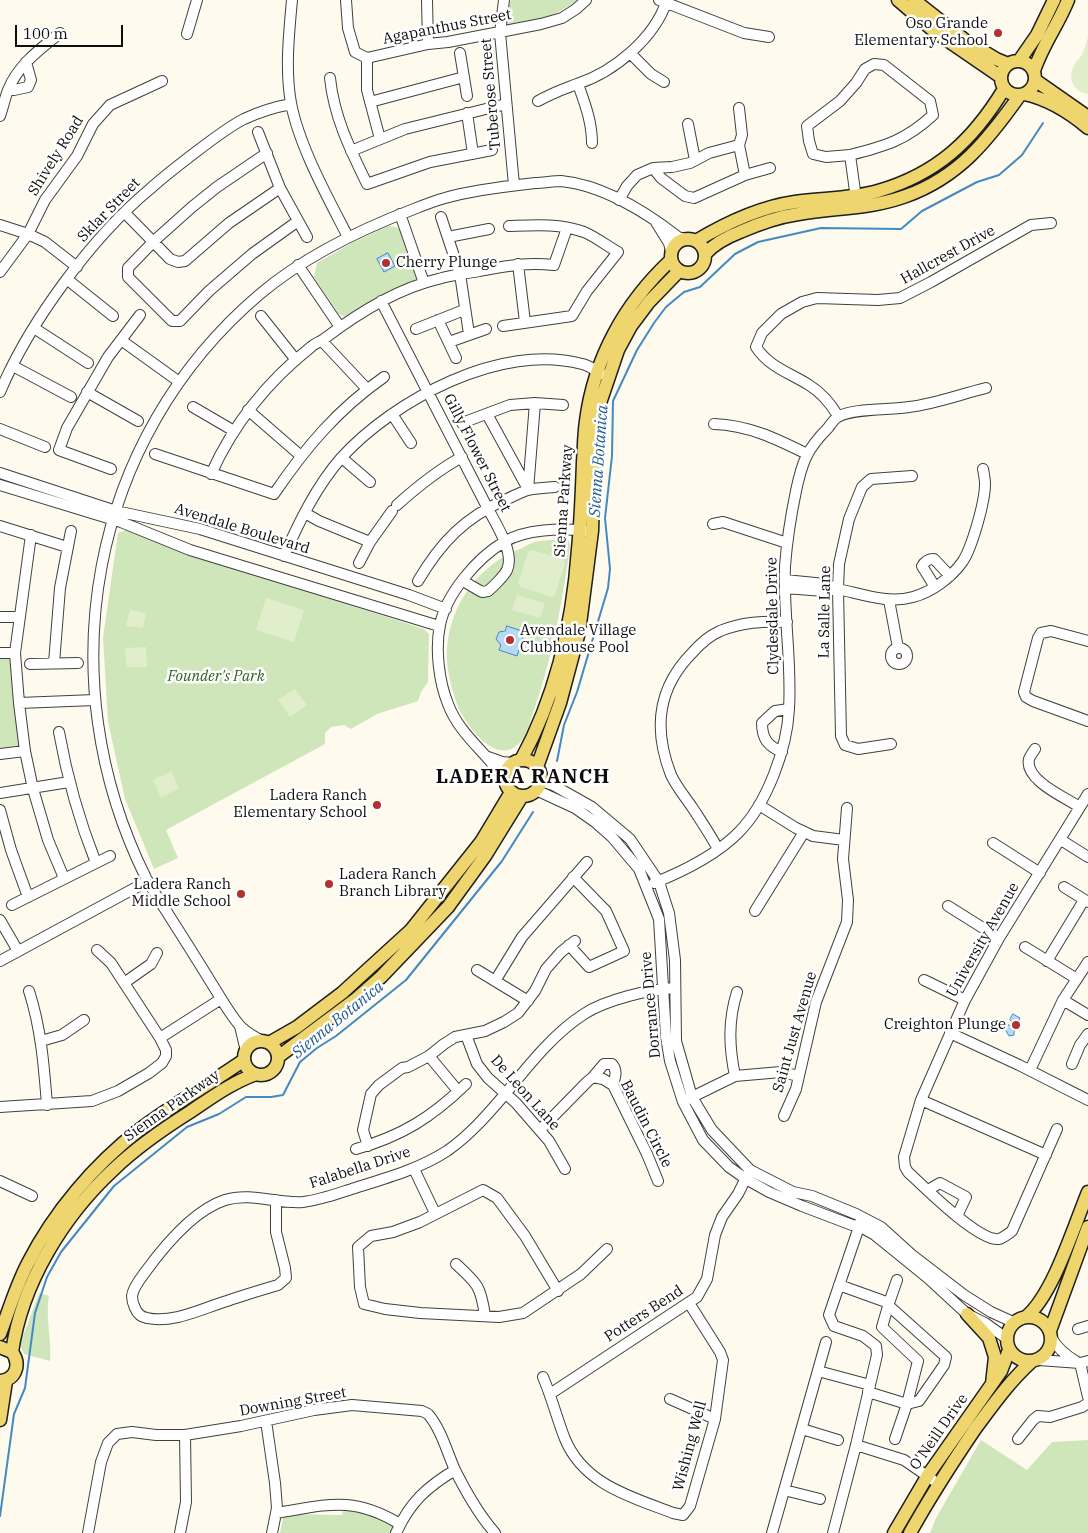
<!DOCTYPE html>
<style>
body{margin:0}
#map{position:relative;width:1088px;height:1533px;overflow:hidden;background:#fefbee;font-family:"IBM Plex Serif",serif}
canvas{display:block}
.scale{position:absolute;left:15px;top:25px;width:108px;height:22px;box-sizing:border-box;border:2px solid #0d0d0d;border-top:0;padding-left:6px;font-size:15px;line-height:18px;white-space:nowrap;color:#0d0d0d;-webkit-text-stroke:4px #fff;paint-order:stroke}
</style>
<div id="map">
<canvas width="1088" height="1533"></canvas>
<div class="scale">100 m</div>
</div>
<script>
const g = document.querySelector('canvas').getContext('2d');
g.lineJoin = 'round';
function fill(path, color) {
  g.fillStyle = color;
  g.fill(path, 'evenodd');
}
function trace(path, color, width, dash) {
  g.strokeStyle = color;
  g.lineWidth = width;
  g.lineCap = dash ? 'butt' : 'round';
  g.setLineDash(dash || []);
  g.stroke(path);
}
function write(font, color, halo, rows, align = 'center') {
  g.font = font + ' "IBM Plex Serif",serif';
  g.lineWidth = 5;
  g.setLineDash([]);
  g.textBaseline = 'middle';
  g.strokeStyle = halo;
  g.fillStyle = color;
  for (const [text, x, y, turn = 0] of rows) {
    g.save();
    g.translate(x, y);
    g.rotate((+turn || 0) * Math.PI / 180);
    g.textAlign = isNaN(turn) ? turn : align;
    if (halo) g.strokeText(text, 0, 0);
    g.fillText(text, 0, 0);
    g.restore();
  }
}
const green = new Path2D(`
 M511,0H577C557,16 535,21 510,25L505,20L506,12Z
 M388,226L396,227L403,232L418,276L416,284L351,316L345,317L339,314L314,277L317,263L352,243Z
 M126,530L164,545L424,629L429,634L428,682L421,692L418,701L377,714L351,729L344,725L331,727L325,733V744L166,830L178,858L154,869L125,799L108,722L103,638L118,533Z
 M562,539L569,541L570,547C562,604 552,659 533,713C529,724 526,739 516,746C495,763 469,728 460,711C453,696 445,665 447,648C451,602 479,565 522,548C527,545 533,542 539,541C547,540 554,540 562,539Z
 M12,654L20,750L0,752V655Z
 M39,1293L49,1296C45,1317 52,1340 50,1361L24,1354L20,1344Z
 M981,1440L1027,1470L1052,1442L1088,1440V1533H930L936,1518Z
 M345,1504L400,1524L396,1533H280L284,1514L342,1515Z`);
const pitch = new Path2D(`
 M1088,37V94C1074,92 1068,80 1073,67C1075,63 1078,60 1081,56C1084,51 1086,43 1088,37Z
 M532,550L563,559L565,563L555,595L552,597L521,587L518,583L528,552Z
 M517,595L545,603L540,618L512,610Z
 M266,598L304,610L294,642L256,630Z
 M130,610L146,613L143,628L126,626Z
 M146,647L147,667H127L125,648Z
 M295,689L307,705L290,717L278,700Z
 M171,771L179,788L161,798L153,780Z`);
const water = new Path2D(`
 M388,253L395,266L384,272L377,259Z
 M507,626L525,632L517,656L499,650L501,645L496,639L499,632L505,631Z
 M1013,1014L1020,1018L1019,1020L1021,1025L1014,1031V1035L1009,1036L1002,1024L1005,1022L1010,1026L1012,1025L1013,1023L1010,1020Z`);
const stream = new Path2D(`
 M557,761L564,725L577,692L608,588L610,569L605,518L612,456L613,401L637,350L654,323L666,307L684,292L700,287L735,254L758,242L821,228L901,229L922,211L977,182L999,175L1022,155L1043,123
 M0,1516L14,1414L25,1388L35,1313L47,1277L61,1252L114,1186L187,1127L219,1114L246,1097H271L283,1095L300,1062L317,1048L336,1036L406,980L502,861L533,812`);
const minor = new Path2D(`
 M292,0C289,33 285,70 291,103C299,146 328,198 348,237
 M346,0L348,28L355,52L367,58
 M427,0L428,44
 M504,0L500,33L514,185
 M659,0L744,33L769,37
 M187,34L197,0
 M460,53L467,96
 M630,53L651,74L664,82
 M367,58L428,44L448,42L541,24L562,18L576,9L586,0
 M367,58V90L380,139
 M330,78C334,117 350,149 367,184L430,162L492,150
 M578,84C585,104 592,122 592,143
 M9,89L14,90L28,87L31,80L26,62
 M538,101C554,92 561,90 577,84C614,72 655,38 667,0
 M370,102L464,77
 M739,108L742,135L739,145L745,175
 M467,113L473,154
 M0,116C3,107 5,98 8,90C18,65 40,49 60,33
 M688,124L695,160
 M258,132L280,188L307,237
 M351,151L405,129L506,104
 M267,153L217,187L192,207L154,241L128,268V277L172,321H180L209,291L252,254L298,221
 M850,155L826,157L813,154L809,141L807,126L840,101L856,83L865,69L874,64L884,65L930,101L933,115C906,140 886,146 850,155L855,191L852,196
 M653,168L661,178L685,196L694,198L745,175L770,168
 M619,200L627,186L637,175L653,168L672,167L690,163L709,153L739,145
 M125,213L170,259L178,262L185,261L229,223L280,188
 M400,214L424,283
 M441,217L460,274L469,334
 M656,222L669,243L671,251
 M0,225L28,234L45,242L77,267
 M448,237L489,229
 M518,264L525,322
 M298,265L340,327
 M0,272L28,234L45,200L77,156L93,124L110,105L162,81
 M68,280L113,316
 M381,301L487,507C496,524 515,553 507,570C504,576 493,587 488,591L482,592L463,581
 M261,316L296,360
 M438,320L456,358
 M503,326L572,316L587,291L618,252C607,246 596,237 584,232C559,223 534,225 509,226
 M34,328L88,363
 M416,329L464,310
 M121,340L178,381
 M322,341L367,389
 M449,342L486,329
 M13,366L71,397
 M0,392C29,323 92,237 150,189C162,178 175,168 188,158C204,146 226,128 244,119C259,112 275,107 291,104
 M87,392L138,421
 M193,407L234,431
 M248,410L301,456
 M392,414L411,443
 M487,414L528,489
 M838,416C831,404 822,393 809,385C790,373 769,367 756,347L762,333L781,314L802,302L817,298L878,300L900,298L931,282L1031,225L1051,223
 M462,423L510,405L535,403L563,405
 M714,424C748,425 777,439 807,454
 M0,429L45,447
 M155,454L274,494C306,447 337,410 384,377
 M342,458L370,482
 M111,469L59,450L67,428L108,357L140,315
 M0,473L116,511L200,529L409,595L446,609
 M211,474C234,423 268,381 311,347C315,343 320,342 324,339C358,313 396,289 438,279C451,275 465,274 479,271C507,266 526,262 554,265L567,228
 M0,485L121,522L190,550L439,626
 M528,490L535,403
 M397,505C418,486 438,470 462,457
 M305,513L319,521L370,542
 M713,524L723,522L787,543
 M0,526L67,547
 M31,535L15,653L19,703L25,751L33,789L48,840L64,878
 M284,556C299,522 316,487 341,458C394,400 501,342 582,364C589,365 596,371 602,374
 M359,563L370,542L392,511
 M785,580L825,584L838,589L824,591L785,588
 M418,581C441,542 465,517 507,499C514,496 521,492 528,490C536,488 546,488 555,487
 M935,587L922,566C925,561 928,559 934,559L950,576
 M838,589C862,594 888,604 913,597C932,592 952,577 963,561C972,547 985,502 985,484C985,479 984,474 983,469
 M889,600L898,648
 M0,617H19
 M1088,641L1051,631L1041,633L1038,638L1024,692L1026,697L1033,701L1088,721
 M891 656a8 8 0 1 1 16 0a8 8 0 1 1-16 0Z
 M0,653H15
 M54,663L60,588L71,531
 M30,664L78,663
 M19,703L95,700
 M59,732C67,777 79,820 96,863
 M891,744L858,749L845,745L841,736L838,589L839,564L849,519L862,487L871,479L912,476
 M1035,749C1033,752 1030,756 1029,759C1024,780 1066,798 1080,807
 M782,752C768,746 762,739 762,723L775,711L789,709
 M0,754L25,751
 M488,757L502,762L512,763
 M505,780C487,753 459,734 448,704C439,682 435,649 440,625C446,594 477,558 504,542C525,529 561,528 586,531
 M541,781L553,785L592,807L630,839L659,882L669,913L675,960L676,1041L692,1097L712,1130L750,1170L793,1192L812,1196L856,1214L881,1227L912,1255L964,1295L991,1312L1013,1322
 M536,790L575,808L595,822L612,837L639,869L659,919L666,1037L670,1061L683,1102L703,1140L729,1167L746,1179L769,1192L802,1206L852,1225L859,1226L875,1235L928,1278L967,1314L985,1323L1006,1338
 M0,793L69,782
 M759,805L796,828L813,836L844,840
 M0,810L11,850L28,897
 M1061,840L1088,857
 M993,843L1040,873
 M718,849C710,834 701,821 692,807C685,797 676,786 671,775C653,729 657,688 693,652C700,644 709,636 720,631C742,622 763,621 787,622
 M654,883C684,871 715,856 738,833C767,804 787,749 789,709C792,661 783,613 785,566C787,540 791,515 796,491C802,462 807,449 828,428C831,424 834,419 838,417C851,408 892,410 909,407C935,404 961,394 986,388
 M1064,887L1088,902
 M12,905L110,856
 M948,906L999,938
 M755,911L804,832
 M0,920L18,951
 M569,945L589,967L624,951L606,911L573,877
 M1025,947L1077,979
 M0,961L148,881
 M1047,961L1084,900
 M477,970L528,1001
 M924,980L965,1000
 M495,981L522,937L587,862
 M124,983L151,964L157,953
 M29,991C41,1028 44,1066 47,1105
 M1063,1000L1088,1015
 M240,1026L246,1051
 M950,1033L1019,1065L1088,1100
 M466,1035L477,1064L488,1078L516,1103L549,1141L565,1169
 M160,1038L221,999
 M41,1041L62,1035L84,1020
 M263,1041C256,1038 248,1033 241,1027C230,1015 221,998 212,984C198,961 184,939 170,917C162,904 153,891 146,878C47,679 89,439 260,294C305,256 359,230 414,209C424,205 434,201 445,198C471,190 508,186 535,183C543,183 553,181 561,181C602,185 646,212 678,237L686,239
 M429,1056L458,1091
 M1072,1064L1080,1045L1088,1034
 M1030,1070L1063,1000L1088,962
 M735,1076C729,1047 728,1021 737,992
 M593,1077L604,1064H612C618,1071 615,1077 613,1085
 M688,1099L735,1076L781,1072L799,1076
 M921,1100L1046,1155
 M0,1107L92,1101L118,1091L149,1073L162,1063L166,1056V1050L160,1038L111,963L97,950
 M784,1116L796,1089L816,1002L847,922L848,900L843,859L847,808
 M1057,1129L1012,1231C1008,1234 1003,1238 999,1239C979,1242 924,1187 908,1172L905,1167L904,1157L921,1100L965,1000L999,938L1088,794
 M540,1130L587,1082L593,1077L603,1079L613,1085L647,1154L658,1181
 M368,1146L363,1130L371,1094L379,1085L402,1068L408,1067L429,1056L444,1044L455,1037L485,1031L504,1022L518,1013L535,991L546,969L561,952L575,941
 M356,1149C402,1136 432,1117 466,1084
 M414,1169L435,1213
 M0,1181L32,1196
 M928,1190L940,1183L966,1197L957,1216
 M276,1200V1232L285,1268L286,1278L278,1285C261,1290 244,1295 227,1301C203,1308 173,1324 147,1318C141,1317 137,1313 135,1308C133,1304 132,1300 132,1296C133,1287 141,1278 146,1271C165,1245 194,1210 225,1200C251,1192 277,1204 303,1202C321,1200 339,1193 355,1188C387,1178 419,1169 447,1151C470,1135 488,1114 506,1093C529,1065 553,1034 584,1014C605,1000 650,989 675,988
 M456,1264C478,1284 481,1287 485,1316
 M839,1285L889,1303L882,1327L918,1361L907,1404L895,1439
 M558,1291L525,1236L497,1198L483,1190L420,1222L393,1232L371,1236L358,1247L360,1287L364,1304L385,1309L420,1313L499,1317L523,1313L581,1274L607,1249
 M889,1303L897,1280
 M1078,1329L1088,1326
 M1051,1337C1057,1348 1065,1355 1077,1362
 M1039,1360L1080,1363L1088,1361
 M1080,1363L1088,1397
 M818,1371L870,1385
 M543,1377C552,1398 557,1419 565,1439C584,1485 632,1497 673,1513L683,1515L690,1506L715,1419L723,1360L720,1352L689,1303
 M868,1392L907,1404L919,1401L944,1365L946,1357L889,1306
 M550,1394L697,1297L707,1279L715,1235L722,1217L738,1194L748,1174
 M670,1399L715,1419
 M266,1421L275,1483L277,1508L272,1533
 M802,1429L838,1440
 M1018,1439L1033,1420L1038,1416L1050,1417L1082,1407L1088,1403
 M856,1445L904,1460L933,1480
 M784,1490L820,1499
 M276,1513C327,1505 352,1495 400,1524
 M88,1533L101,1462L108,1443L117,1434L132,1432L156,1435H185L241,1426L314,1410L352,1405L422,1411L428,1414C441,1429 447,1452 455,1470C466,1492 479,1515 495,1533
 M180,1533L186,1502L185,1435
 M396,1533C410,1502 427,1487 455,1470
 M772,1533L826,1342
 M833,1533L856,1445L877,1355L876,1346L863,1336L834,1326L829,1315L861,1221`);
const major = new Path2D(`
 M898,0L934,31L1001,77
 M914,0L966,41L996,59L1008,64
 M1001 78a17 17 0 1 1 34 0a17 17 0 1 1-34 0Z
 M1019,61L1037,35L1054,0
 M1034,71C1042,46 1058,25 1068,0
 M1035,80L1088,117
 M1024,94C1048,99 1069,112 1088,128
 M671 256a17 17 0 1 1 34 0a17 17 0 1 1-34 0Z
 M696,241C726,223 760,207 795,202C822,198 851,199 878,191C937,174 973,140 1004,89
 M705,254C715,243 727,237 740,232C758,224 778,217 798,214C836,207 867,210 906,196C959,177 988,140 1020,95
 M521,760C556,696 573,621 578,549C581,520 582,491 583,462C584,449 584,434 586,421C594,358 625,303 671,260
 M505 778a18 18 0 1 1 36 0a18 18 0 1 1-36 0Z
 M537,767L560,703L579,632L592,531L595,436L599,406L618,350L631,326L649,302L679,271
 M244 1058a17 17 0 1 1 34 0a17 17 0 1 1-34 0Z
 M269,1043L297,1027L342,993L411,930L481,842L511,792
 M278,1057L356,999L381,977L448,907L485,856L522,796
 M967,1314L989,1338L995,1357L992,1384
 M1007 1339a22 22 0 1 1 44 0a22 22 0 1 1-44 0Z
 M1026,1317C1053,1295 1074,1226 1088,1192
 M1050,1331L1088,1227
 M0,1334C9,1310 16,1286 28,1263C54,1212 94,1165 139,1130C173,1104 210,1084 244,1060
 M0,1347L12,1352C21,1364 16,1380 0,1381
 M12,1352C22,1283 63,1216 114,1169C137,1147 163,1129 190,1112C211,1098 231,1083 256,1074
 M0,1420L6,1381
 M894,1533L928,1475L1001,1371L1009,1350
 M910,1533C930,1497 952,1463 975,1429C993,1405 1009,1382 1031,1362`);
const markers = [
 [998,33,5,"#b3302f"],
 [386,263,5,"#b3302f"],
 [510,640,5,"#b3302f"],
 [377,805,5,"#b3302f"],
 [329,884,5,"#b3302f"],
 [241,894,5,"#b3302f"],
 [1016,1025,5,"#b3302f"]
];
const poiNames = [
 ["Oso Grande",988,24],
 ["Elementary School",988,41],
 ["Cherry Plunge",396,263,"left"],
 ["Avendale Village",520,631,"left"],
 ["Clubhouse Pool",520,648,"left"],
 ["Ladera Ranch",367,796],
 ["Elementary School",367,813],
 ["Ladera Ranch",339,875,"left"],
 ["Branch Library",339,892,"left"],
 ["Ladera Ranch",231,885],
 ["Middle School",231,902],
 ["Creighton Plunge",1006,1025]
];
const streetNames = [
 ["Agapanthus Street",447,27,-11],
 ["Tuberose Street",491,94,-95],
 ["Shively Road",56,156,-58],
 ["Sklar Street",109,210,-46],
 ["Hallcrest Drive",948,255,-29],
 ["Gilly Flower Street",477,453,63],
 ["Sienna Parkway",564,501,-86],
 ["Avendale Boulevard",242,529,17],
 ["La Salle Lane",825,612,-89],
 ["Clydesdale Drive",773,616,-91],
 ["University Avenue",983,940,-60],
 ["Dorrance Drive",651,1005,-95],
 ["Saint Just Avenue",795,1032,-74],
 ["De Leon Lane",525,1093,48],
 ["Sienna Parkway",172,1106,-35],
 ["Baudin Circle",646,1124,63],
 ["Falabella Drive",360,1168,-18],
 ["Potters Bend",644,1314,-33],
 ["Downing Street",293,1402,-10],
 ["O'Neill Drive",939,1432,-55],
 ["Wishing Well",690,1446,-75]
];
const parkNames = [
 ["Founder's Park",216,677]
];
const waterNames = [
 ["Sienna Botanica",599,461,-86],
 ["Sienna Botanica",338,1020,-39]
];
const districtNames = [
 ["LADERA RANCH",523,777]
];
fill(green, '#cfe6bb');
fill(pitch, '#e0eecc');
fill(water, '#b7d9f1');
trace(water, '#438ac3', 1);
trace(stream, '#438ac3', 2);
trace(minor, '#404040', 12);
trace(major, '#1e1e1e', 15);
trace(minor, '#fff', 10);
trace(major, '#eed56e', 12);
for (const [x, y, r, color] of markers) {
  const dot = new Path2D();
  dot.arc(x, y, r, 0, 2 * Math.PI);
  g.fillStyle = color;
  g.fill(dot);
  trace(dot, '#fff', 2);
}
write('15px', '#0d0d0d', '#fff', poiNames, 'right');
write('15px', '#0d0d0d', '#fff', streetNames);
write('italic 15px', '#2c6022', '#fff', parkNames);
write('italic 16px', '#205c96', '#fff', waterNames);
g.letterSpacing = '1px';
write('bold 20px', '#0d0d0d', '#fff', districtNames);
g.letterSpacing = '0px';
</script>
